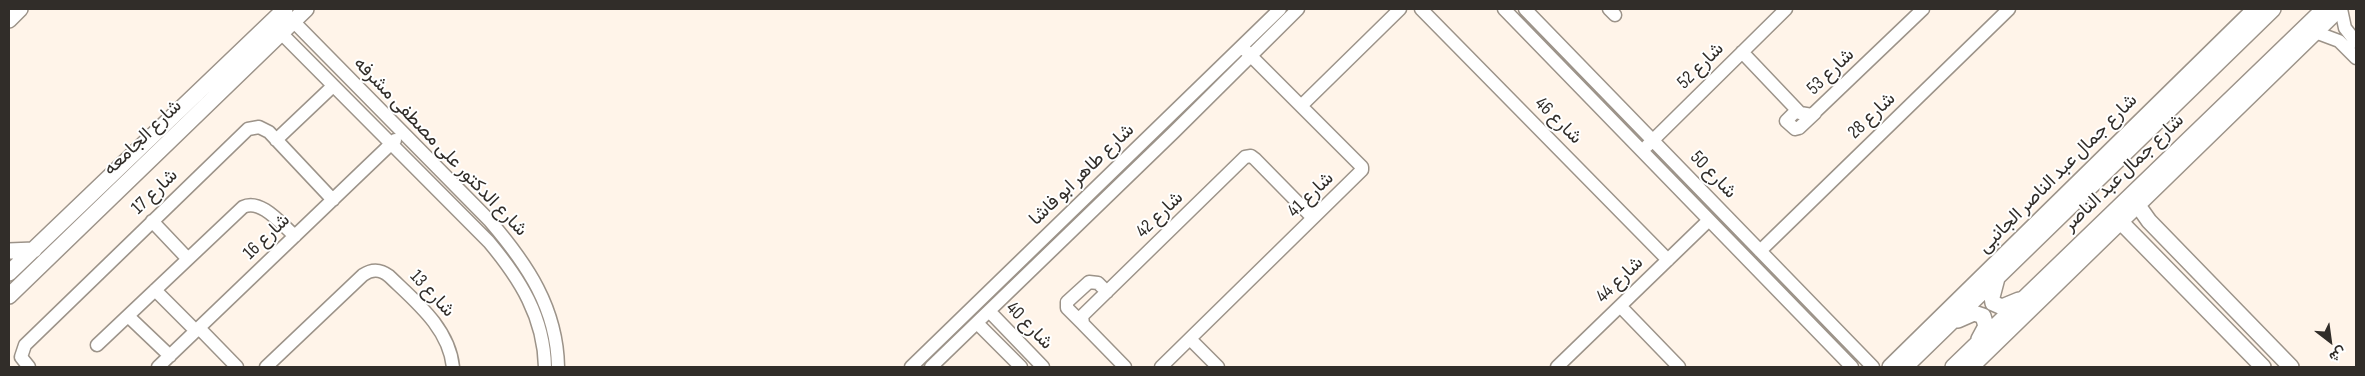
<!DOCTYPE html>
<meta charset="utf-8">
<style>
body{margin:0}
#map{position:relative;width:2365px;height:376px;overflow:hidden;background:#fff4e9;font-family:"Sofia Sans Condensed",Vazirmatn,sans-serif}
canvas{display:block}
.frame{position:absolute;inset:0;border:10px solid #312d29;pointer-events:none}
.north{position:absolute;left:2305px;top:316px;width:50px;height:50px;-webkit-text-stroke:4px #fff;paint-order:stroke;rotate:150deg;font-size:14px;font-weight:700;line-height:20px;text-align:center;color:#312d29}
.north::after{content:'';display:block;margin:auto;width:18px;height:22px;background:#312d29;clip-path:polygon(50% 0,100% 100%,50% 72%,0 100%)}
</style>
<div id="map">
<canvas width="2365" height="376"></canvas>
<div class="frame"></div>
<div class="north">ش</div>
</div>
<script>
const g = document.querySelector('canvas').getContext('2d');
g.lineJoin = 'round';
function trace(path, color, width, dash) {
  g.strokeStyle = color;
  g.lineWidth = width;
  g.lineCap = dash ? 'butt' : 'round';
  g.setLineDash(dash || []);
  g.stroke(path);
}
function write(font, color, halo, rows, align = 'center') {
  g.font = font + ' "Sofia Sans Condensed",Vazirmatn,sans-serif';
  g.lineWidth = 4;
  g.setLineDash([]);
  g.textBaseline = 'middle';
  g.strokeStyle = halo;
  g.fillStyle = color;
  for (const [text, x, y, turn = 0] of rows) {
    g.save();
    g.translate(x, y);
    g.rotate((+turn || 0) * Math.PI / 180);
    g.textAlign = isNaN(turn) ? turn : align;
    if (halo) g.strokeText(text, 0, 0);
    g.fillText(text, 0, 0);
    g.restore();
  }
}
const minor = new Path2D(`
 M1421,9L1668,260
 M1504,9L1852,367
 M1525,9L1873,367
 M1609,9L1615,15
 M2341,9L2345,28L2356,42
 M293,21L490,221C527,264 557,308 558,367
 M2315,32L2339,41L2356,58
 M281,33L489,242C520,279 544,317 545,367
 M1742,52L1800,113L1812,115L1923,9
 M1301,106L1400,9
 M1797,110L1786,121L1795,129L1799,128L1815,113
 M276,140L333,86
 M1647,146L1786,9
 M152,221L188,259
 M1760,251L2009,9
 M155,290L196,331
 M1620,306L1679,367
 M989,311L1043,367
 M128,316L170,356
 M977,323L1021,367
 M1083,324L1067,308V302L1089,282L1098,283L1107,292
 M199,328L237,367
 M1190,339L1218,367
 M97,345L243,207C261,198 282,225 295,236
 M29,367L21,357L25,345L248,129L259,127L269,132L333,200
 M158,367L395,140
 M266,367L363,275C372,269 380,269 389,276C416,302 449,328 453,367
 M911,367L1280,9
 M931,367L1174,132L1298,9
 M1125,367L1083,324L1082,316L1245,157L1251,156L1255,159L1313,218
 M1161,367L1362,170V167L1245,50
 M1557,367L1709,220`);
const major = new Path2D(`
 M9,20L20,9
 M2132,197L2149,221L2291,367
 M2113,214L2263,367
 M9,251L34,250
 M9,273L285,9
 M1997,278L1992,297L1993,303L2002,307L2019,300
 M9,296L306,9
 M1958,320L1974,313L1983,316L1986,326L1979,339
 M1890,367L2255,9
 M1905,367L2273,9
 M1953,367L2324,9
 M1971,367L2339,9`);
const streetNames = [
 ["شارع 52",1701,66,-45],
 ["شارع 53",1831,72,-44],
 ["شارع 28",1872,116,-44],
 ["شارع 46",1558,121,45],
 ["شارع الجامعه",143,138,-44],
 ["شارع الدكتور على مصطفى مشرفه",440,147,46],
 ["شارع جمال عبد الناصر",2124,173,-44],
 ["شارع جمال عبد الناصر الجانبى",2058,174,-45],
 ["شارع طاهر ابو فاشا",1082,175,-44],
 ["شارع 50",1713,175,46],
 ["شارع 17",155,192,-44],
 ["شارع 41",1311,195,-44],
 ["شارع 42",1160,215,-44],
 ["شارع 16",267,237,-44],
 ["شارع 44",1620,280,-44],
 ["شارع 13",432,294,47],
 ["شارع 40",1029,326,46]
];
trace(minor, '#9c9389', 15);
trace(major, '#9c9389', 18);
trace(minor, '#fff', 12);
trace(major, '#fff', 15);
write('19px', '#312d29', '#fff', streetNames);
</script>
